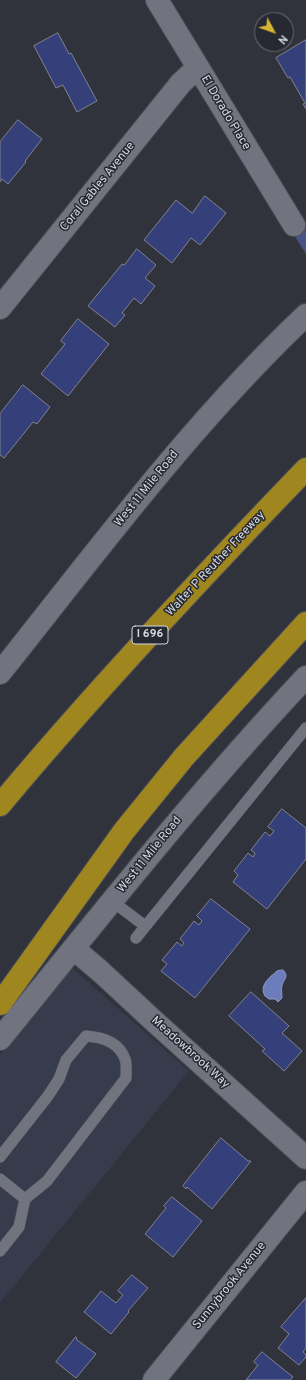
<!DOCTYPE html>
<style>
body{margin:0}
#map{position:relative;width:306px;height:1380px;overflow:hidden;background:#30323c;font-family:Overpass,sans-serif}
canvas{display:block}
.north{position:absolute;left:254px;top:12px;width:40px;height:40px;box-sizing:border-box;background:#262832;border:1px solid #6d6f78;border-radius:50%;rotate:131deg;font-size:11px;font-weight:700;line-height:16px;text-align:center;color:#d7d9e0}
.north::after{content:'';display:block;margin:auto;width:14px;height:18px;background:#d6b534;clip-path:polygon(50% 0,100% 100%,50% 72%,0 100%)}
</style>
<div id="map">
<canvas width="306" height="1380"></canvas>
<div class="north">N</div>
</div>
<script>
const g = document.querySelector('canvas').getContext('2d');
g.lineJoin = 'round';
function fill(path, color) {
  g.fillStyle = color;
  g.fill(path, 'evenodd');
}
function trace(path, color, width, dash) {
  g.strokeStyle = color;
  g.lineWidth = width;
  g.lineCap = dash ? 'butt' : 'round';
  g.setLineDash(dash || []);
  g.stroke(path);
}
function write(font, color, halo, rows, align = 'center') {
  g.font = font + ' Overpass,sans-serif';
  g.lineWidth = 3;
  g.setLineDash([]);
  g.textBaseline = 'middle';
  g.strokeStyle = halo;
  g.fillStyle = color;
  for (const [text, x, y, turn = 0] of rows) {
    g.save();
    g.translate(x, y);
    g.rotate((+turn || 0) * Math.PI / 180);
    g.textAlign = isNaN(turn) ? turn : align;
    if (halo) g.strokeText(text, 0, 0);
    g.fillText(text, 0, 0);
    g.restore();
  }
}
const built = new Path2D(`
 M70,966L189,1071L0,1303V1054Z`);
const green = new Path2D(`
 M306,221V254L294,235Z`);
const water = new Path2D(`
 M283,970C289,976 285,978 282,985C281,989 282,994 282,998L278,1002L275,999H269L265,996C259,985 269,978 277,971Z`);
const building = new Path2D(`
 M58,33L69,54L71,53L97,101L77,112L63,85L56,88L34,46Z
 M306,40V109L303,104L305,103L290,77L288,78L276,58Z
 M18,120L42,139L25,161L26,162L8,184L2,179L0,182V142Z
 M205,196L226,213L200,245L191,238L172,263L144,240L176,200L192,213Z
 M137,249L156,265L145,278L155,286L141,304L134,298L122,313L125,315L115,327L88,306L122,264L124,265Z
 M78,319L109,344L68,396L41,374L65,344L61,341Z
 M23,385L50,407L37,424L33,422L4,458L0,455V414Z
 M282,809L306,828V859L267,909L233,882L238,875L234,871L248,853L253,857L255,853L251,850L265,832L270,836L274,831L268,827Z
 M211,899L250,929L195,998L161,971L167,964L162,960L177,942L182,946L184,943L180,939L194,921L199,925L202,921L197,916Z
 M251,992L289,1026L282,1033L302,1051L284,1071L262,1051L265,1049L229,1016Z
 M221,1138L248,1161H251L212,1209L187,1187L186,1189L183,1186Z
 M172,1197L202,1221L173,1257L145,1234L166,1208L164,1206Z
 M132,1275L148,1288L128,1311L129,1312L111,1334L84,1312L101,1291L116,1303L123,1295L118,1291Z
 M306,1298V1348L303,1352L306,1355V1357L299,1365L278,1348L289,1334L281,1327Z
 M76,1337L77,1340L96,1354L76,1378L56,1362Z
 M262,1352L293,1377L290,1380H246L258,1365L254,1362Z`);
const service = new Path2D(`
 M112,901L145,926
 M136,938L306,728
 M0,1157L48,1096L59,1079L66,1060L86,1036C102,1037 119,1042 125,1059C127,1064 126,1073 126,1078L47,1181L25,1199L19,1227L0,1251
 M0,1179L25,1199`);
const minor = new Path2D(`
 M157,0L294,225
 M0,308L181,83L197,68
 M74,949L100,971L155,1022L306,1158
 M154,1380L306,1192`);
const secondary = new Path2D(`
 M0,673C98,550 192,423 306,315
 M0,1039C100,916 197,793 306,677`);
const motorway = new Path2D(`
 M0,805C97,689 201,578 306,469
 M0,1004L124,831L184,757L306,623`);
const shields = [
 [150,635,36]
];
const shieldNames = [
 ["I 696",150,635]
];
const streetNames = [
 ["El Dorado Place",225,113,59],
 ["Coral Gables Avenue",98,187,-51],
 ["West 11 Mile Road",147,489,-51],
 ["Walter P Reuther Freeway",216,564,-47],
 ["West 11 Mile Road",150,855,-51],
 ["Meadowbrook Way",190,1053,42],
 ["Sunnybrook Avenue",230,1286,-51]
];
fill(built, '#373c4c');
fill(green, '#485385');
fill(water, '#6d7cbb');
trace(water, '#8d98c6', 1);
fill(building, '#35407a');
trace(building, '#80838f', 1);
trace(service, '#4d4f58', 12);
trace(minor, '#4d4f58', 24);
trace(secondary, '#4d4f58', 24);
trace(motorway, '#4d4f58', 24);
trace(service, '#71747f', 11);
trace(minor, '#71747f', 22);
trace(secondary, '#71747f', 22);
trace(motorway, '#a0861e', 22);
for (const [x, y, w] of shields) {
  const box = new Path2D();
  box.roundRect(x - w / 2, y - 9, w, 18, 3);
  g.fillStyle = '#262832';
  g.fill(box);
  trace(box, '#d7d9e0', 1);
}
write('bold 11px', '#d7d9e0', null, shieldNames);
write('12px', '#d7d9e0', '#262832', streetNames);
</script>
